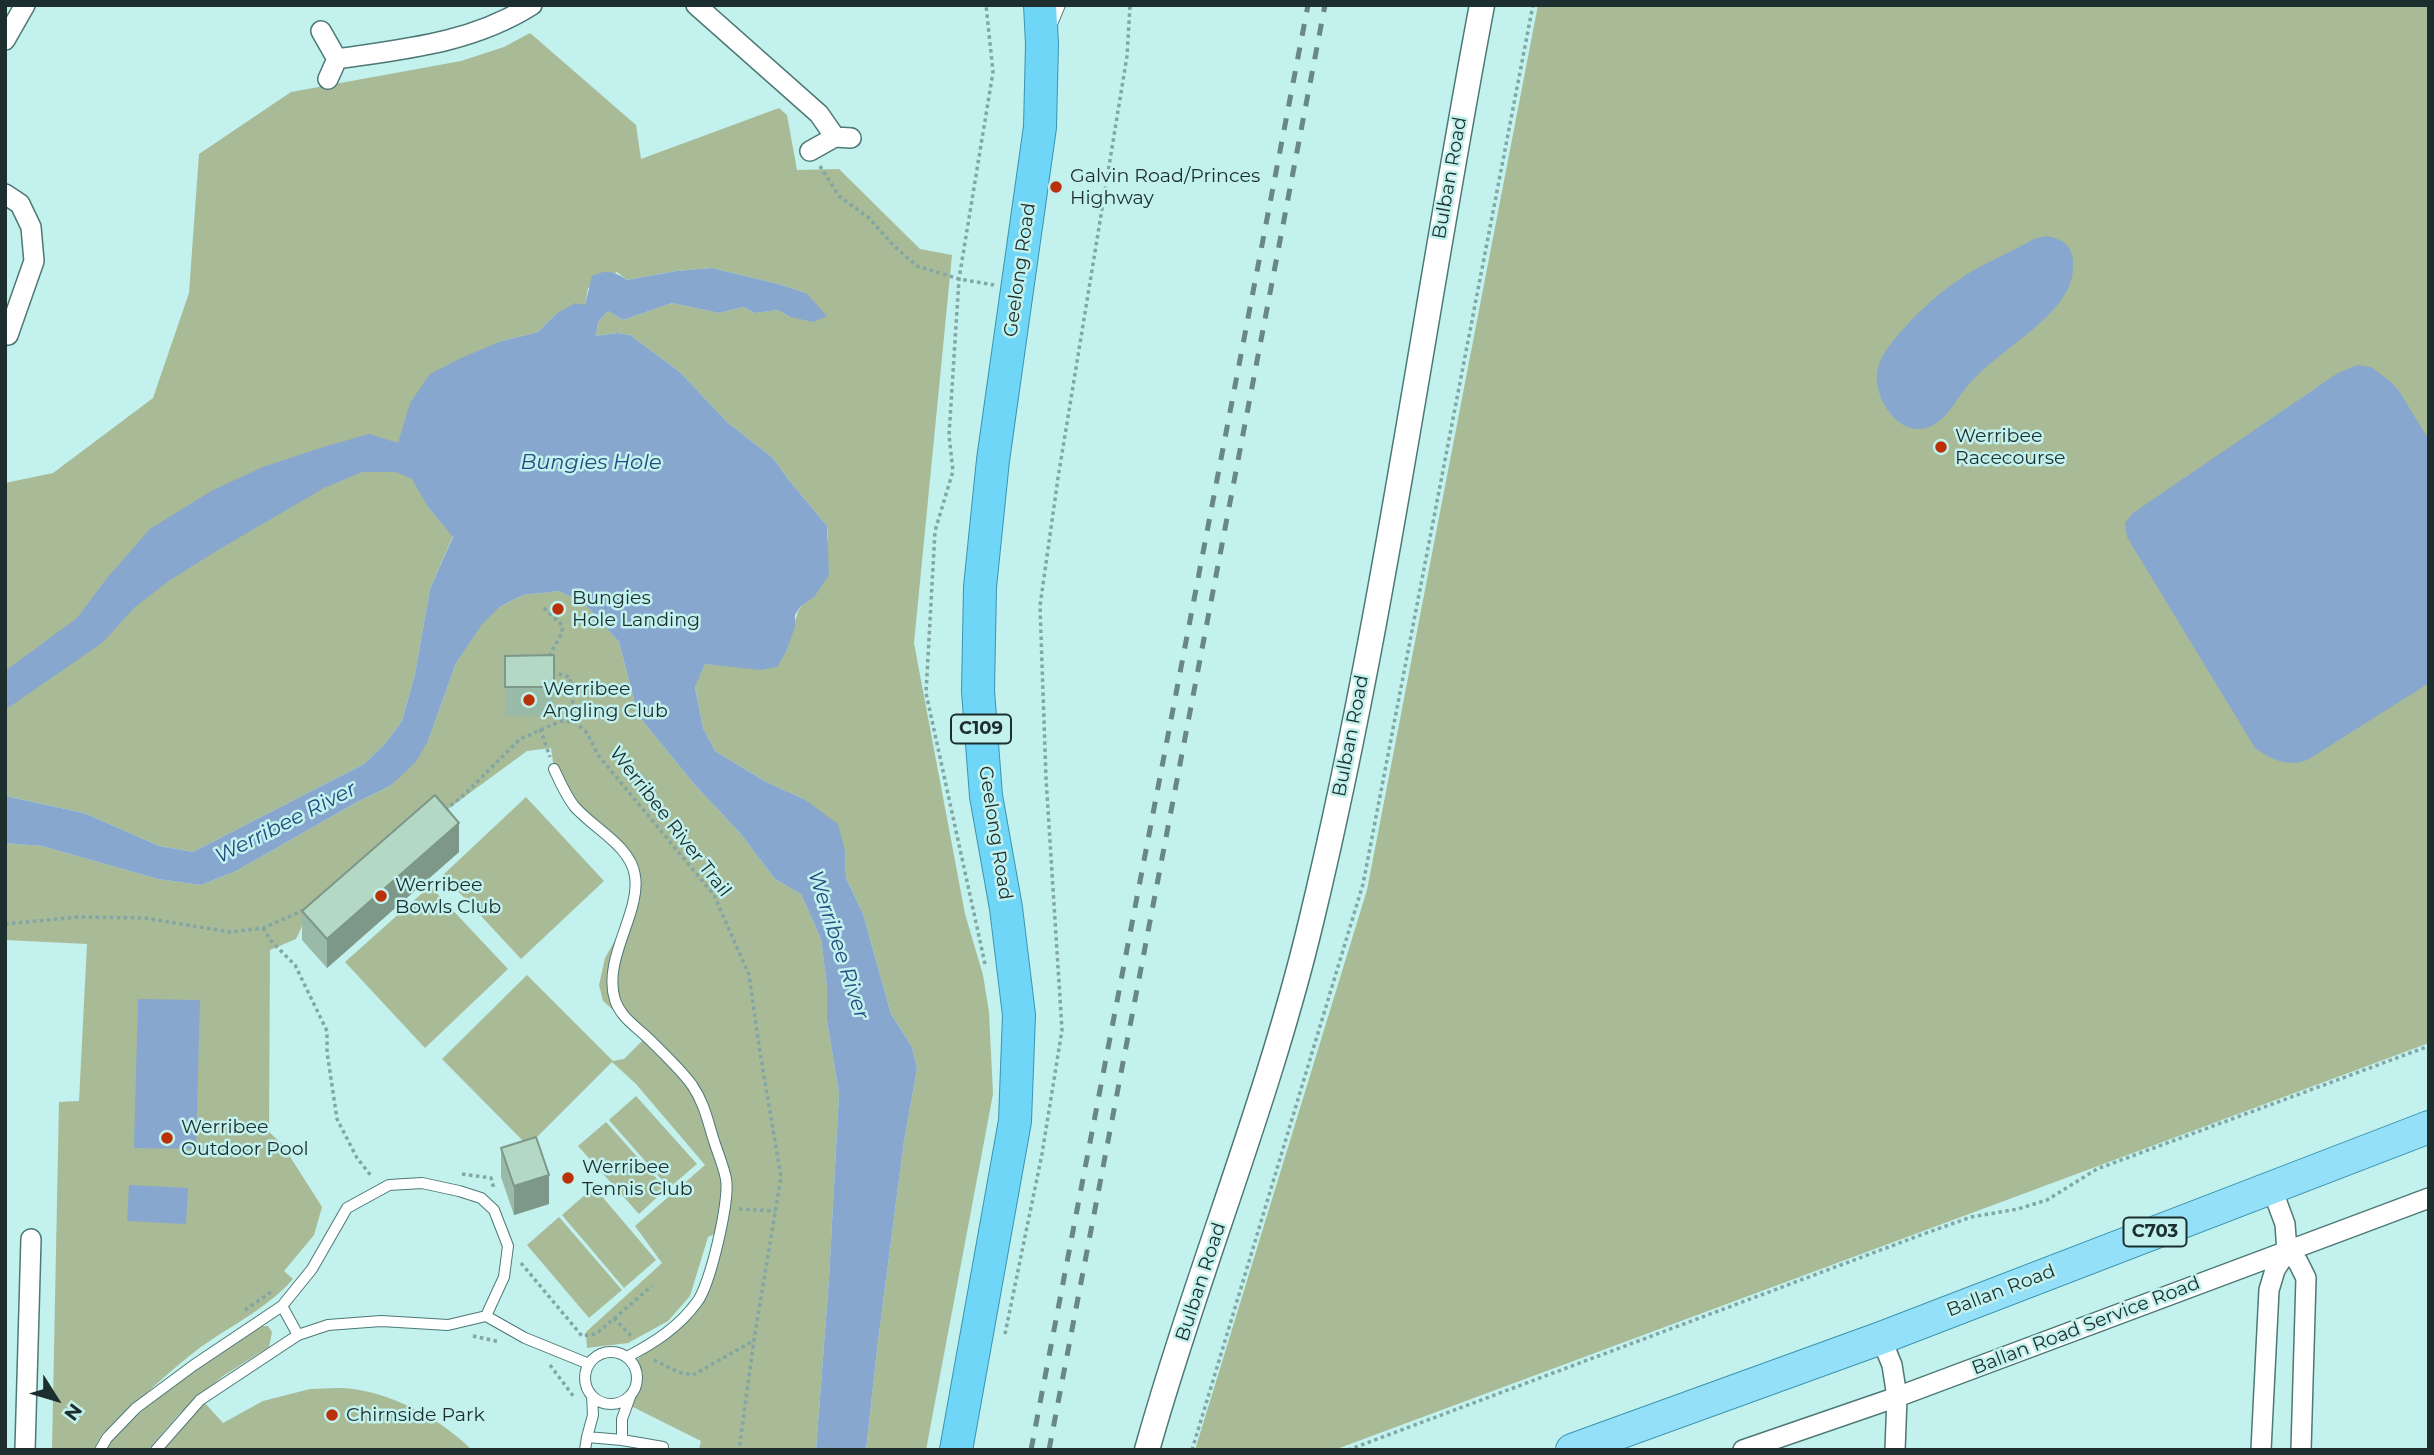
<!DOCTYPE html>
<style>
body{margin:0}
#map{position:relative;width:2434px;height:1455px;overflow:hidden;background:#c2f1ee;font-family:Montserrat,sans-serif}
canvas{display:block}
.frame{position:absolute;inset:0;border:7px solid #1c2e2d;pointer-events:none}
.north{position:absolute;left:21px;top:1364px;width:70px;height:70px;-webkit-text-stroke:5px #c2f1ee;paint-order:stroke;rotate:127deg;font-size:19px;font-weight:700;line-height:28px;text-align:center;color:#1c2e2d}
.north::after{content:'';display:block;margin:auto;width:24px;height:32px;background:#1c2e2d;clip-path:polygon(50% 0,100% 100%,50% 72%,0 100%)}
</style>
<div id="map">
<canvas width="2434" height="1455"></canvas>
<div class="frame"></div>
<div class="north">N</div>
</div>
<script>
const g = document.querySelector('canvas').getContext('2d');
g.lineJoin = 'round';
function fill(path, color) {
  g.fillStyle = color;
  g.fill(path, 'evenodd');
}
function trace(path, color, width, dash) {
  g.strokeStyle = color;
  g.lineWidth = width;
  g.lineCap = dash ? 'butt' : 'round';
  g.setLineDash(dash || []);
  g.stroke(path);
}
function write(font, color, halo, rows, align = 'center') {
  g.font = font + ' Montserrat,sans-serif';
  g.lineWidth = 5;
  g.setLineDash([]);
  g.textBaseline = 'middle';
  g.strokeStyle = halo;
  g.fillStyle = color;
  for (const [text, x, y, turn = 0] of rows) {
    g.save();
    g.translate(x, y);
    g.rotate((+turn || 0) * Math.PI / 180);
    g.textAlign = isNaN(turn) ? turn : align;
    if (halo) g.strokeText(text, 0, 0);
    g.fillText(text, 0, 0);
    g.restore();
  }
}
const green = new Path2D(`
 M1538,5H2429V1043L1334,1450H1195L1367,890Z
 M530,33L636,125L641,159L779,108L787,115L797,170L839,169L920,249L952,255L914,643L965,914L983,975L989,1012L993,1094L926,1450H866L878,1341L904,1141L917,1069L912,1047L891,1014L863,914L846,878L845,851L804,799L766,782L715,751L703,728L695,686L705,664L724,665L786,652C789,644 797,611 800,608C803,604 809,600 814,597L828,538L827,526L788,479L773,458L728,423L680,372L630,335L617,333L596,336L598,322L608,311L623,320L672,303L719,313L743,307L755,313L778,310L790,317L806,293L778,284L712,268L676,271L627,280L617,272L588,288L585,306L556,314L538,332L502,341L428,507L453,536L430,589L415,674L402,721L384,745L364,764L193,852L159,846L84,813L5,796V483L53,473L153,398L189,293L199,154L291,92L461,61L504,47Z
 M559,591L584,603L619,642L638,715L694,784L740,833L775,879L801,894L821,939L827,987V1021L839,1093L829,1279L816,1450H699L701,1441L623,1402C635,1390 641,1380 633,1363L672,1330L699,1301L725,1229L708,1237L690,1296L668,1321L628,1343L587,1348L586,1332L662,1263L635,1226L705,1165L636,1084L612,1062L528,1146L442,1059L527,975L613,1061L624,1059L642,1041L632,1027L603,1001L599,985L605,958L626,921L636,878L621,846L575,806L554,769L551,748L527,751L309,911L296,939L270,950L269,1132L282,1144L322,1207L314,1235L284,1271L293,1279C263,1313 222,1329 188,1357C158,1381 130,1409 102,1434L93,1450H52L59,1102L79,1101L87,944L5,940V843L42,846L158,879L201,885L236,871L357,802L390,786L428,741L456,663L483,622L501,606L523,595Z
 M526,797L604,881L521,959L443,875Z
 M430,886L508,969L425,1048L345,962Z
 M636,1096L697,1164L669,1188L609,1120Z
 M606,1122L666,1189L639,1214L578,1146Z
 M594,1187L656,1260L624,1288L562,1215Z
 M559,1217L622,1290L589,1318L527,1245Z
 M261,1326H268L272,1332L269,1347L223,1376L180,1413L148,1450H106C121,1417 227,1350 261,1326Z
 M310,1389C324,1389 339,1387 353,1389C396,1395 442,1420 472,1450H161L204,1402L223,1423L263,1401Z`);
const water = new Path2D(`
 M2046,236C2065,239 2074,248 2073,267C2073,284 2064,297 2054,309C2029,337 1995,355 1970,383C1957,397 1947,422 1926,428C1897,436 1874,397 1877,373C1879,359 1888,347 1897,336C1915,315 1937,294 1960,279C1983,263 2010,253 2034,239Z
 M712,268L778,284L806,293L827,316L814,322L790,317L778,310L755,313L743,307L719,313L672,303L623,320L608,311L598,322L596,336L617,333L630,335L680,372L728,423L773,458L788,479L827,526L829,575L814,597L800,607L795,615V627L786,652L777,667L760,670L705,664L695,687L703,728L715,751L766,782L804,799L838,824L845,851L846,878L863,914L891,1014L912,1047L917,1069L904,1141L878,1341L866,1450H816L829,1279L839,1093L827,1021V987L821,939L801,894L775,879L740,833L694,784L638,715L619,642L584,603L559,591L523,595L501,606L483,623L456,663L428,741L415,763L390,786L357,802L236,871L201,885L158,879L42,846L5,843V796L84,813L159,846L193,852L364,764L384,745L402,721L415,674L430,589L453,537L428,507L412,479L396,472H362L324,488L218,550L170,580L135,607L102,643L5,710V671L77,618L107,578L150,529L213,490L263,467L320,448L369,434L398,443L410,403L430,374L461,358L502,341L538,332L556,314L575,303L585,305L592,276C606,269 615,272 627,280L676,271Z
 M2357,365L2371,367L2391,382L2399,391L2429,440V683L2309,759C2291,768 2271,760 2255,748L2127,537L2125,523L2133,513L2338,373Z
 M138,999L200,1000L196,1149L134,1148Z
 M129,1185L188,1188L186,1224L127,1221Z`);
const path = new Path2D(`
 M820,166L839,196L869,218L894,246L917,266L959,279L994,285
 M544,608L563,626C561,639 554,645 549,657
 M552,672L570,677L575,722
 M540,729L550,757
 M445,810L465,794L520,739L561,721L575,722L587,733L598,755L714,895L749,975L760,1052L781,1177L754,1340L739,1450
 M5,924L78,917L145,918L230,932L263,928L309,908
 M263,928L271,941L295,965L327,1031V1052L337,1119L357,1158L372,1177
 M985,964L926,693L935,531L953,471L949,435L959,279L993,72L986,5
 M462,1174L491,1178L494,1189
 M739,1209L775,1211
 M521,1263L582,1336L596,1334L652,1286
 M245,1310L274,1290
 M614,1318L632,1337
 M1005,1334L1042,1154L1062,1030L1046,778L1040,606L1058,478L1127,56L1130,5
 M473,1336L500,1342
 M654,1360L678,1372L693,1375L753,1341
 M550,1365L574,1397
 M1192,1450L1363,884L1533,5
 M1348,1450L1918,1236L1971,1217L2018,1209L2047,1200L2097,1169L2429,1046`);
const service = new Path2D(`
 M1052,24L1060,5
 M554,769C560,782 565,794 574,806C594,829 631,846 635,876C641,913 602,959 615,1000C622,1020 639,1028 653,1043C666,1056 681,1070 692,1085C705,1104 708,1123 715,1144C719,1156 724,1168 726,1179C730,1200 710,1286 697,1302C679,1327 654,1343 627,1357
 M282,1306L298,1335L328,1325L381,1321L448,1325L486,1316L525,1338L589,1364
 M585 1378a26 26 0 1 1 52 0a26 26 0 1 1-52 0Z
 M587,1437L593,1415L592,1396
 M622,1440V1419L630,1397
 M100,1450L107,1438L136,1408L194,1365L282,1306L312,1269L347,1208L389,1185L422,1183L459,1191L481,1198L494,1210L508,1246L504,1277L486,1316
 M156,1450L200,1400L298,1335
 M585,1450L587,1437L622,1440L663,1447L662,1450`);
const minor = new Path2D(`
 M696,5L819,114L835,137
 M321,31L337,59L328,79
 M5,40L25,5
 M337,59C405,49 472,43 532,5
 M810,151L835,137L851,138
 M5,194L20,204L31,227L34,261L8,335
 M2271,1186L2285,1224L2287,1251L2298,1262L2306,1278L2301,1450
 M1881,1338L1892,1365L1897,1397L1895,1450
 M25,1450L31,1239
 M1743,1450L1897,1397L2429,1198
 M2261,1450L2269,1290L2275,1270L2287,1251`);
const tertiary = new Path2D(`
 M1147,1450C1197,1272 1268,1102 1311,922C1384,620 1424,311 1482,5`);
const primary = new Path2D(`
 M1572,1450L1881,1338L2429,1127`);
const trunk = new Path2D(`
 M956,1450L1015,1121L1019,1015L1006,908L986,796L978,691L980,587L993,460L1040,127L1042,44L1040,5`);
const rail = new Path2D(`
 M1031,1450L1308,5
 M1049,1450L1325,5`);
const wall = new Path2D(`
 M554,655V716H505V656Z
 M459,852L327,968L302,940V911Z
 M501,1148L549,1204L514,1215L501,1177Z`);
const shadedWall = new Path2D(`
 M459,823V852L327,968V939Z
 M549,1175V1204L514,1215V1186Z`);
const building = new Path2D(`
 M554,655V687H505V656Z
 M435,795L459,823L327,939L302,911Z
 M536,1137L549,1175L514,1186L501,1148Z`);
const markers = [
 [1056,187,7,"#ba3007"],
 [1941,447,7,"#ba3007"],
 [558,609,7,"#ba3007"],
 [529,700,7,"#ba3007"],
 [381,896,7,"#ba3007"],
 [167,1138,7,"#ba3007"],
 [568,1178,7,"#ba3007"],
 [332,1415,7,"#ba3007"]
];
const shields = [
 [981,729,60],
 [2155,1232,63]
];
const shieldNames = [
 ["C109",981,729],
 ["C703",2155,1232]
];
const poiNames = [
 ["Galvin Road/Princes",1070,176],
 ["Highway",1070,198],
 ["Werribee",1955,436],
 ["Racecourse",1955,458],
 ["Bungies",572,598],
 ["Hole Landing",572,620],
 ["Werribee",543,689],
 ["Angling Club",543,711],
 ["Werribee",395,885],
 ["Bowls Club",395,907],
 ["Werribee",181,1127],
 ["Outdoor Pool",181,1149],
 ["Werribee",582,1167],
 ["Tennis Club",582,1189],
 ["Chirnside Park",346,1415]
];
const streetNames = [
 ["Bulban Road",1450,178,-80],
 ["Geelong Road",1020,270,-82],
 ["Bulban Road",1351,736,-79],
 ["Werribee River Trail",670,822,52],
 ["Geelong Road",995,833,81],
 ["Bulban Road",1201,1282,-72],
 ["Ballan Road",2001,1291,-21],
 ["Ballan Road Service Road",2086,1326,-21]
];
const waterNames = [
 ["Bungies Hole",591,463],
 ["Werribee River",286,823,-27],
 ["Werribee River",838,945,72]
];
fill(green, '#a9ba97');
fill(water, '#87a7cf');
trace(service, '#4d7876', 12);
trace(minor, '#4d7876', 22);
trace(tertiary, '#4d7876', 27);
trace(primary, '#3b94af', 34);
trace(trunk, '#3b94af', 34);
trace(path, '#82a6a4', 3.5, [3.5, 3.5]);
trace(service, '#fff', 10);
trace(minor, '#fff', 19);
trace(tertiary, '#fff', 24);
trace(primary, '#94e0f9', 32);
trace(trunk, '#70d6f7', 32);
trace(rail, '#688785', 5, [12, 12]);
fill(wall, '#9abaa8');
fill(shadedWall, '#7d9788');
fill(building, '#b3d8c3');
trace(building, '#7d9788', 2);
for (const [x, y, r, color] of markers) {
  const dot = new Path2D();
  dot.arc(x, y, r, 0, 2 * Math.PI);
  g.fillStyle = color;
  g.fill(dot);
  trace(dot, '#c2f1ee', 2.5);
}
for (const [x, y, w] of shields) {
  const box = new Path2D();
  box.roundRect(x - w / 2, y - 14.5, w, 29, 5);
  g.fillStyle = '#c2f1ee';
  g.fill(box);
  trace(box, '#1c2e2d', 2);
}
write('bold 18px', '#1c2e2d', null, shieldNames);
write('19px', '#1c2e2d', '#c2f1ee', poiNames, 'left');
write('19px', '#1c2e2d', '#c2f1ee', streetNames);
write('italic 21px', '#224b7f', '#c2f1ee', waterNames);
</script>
